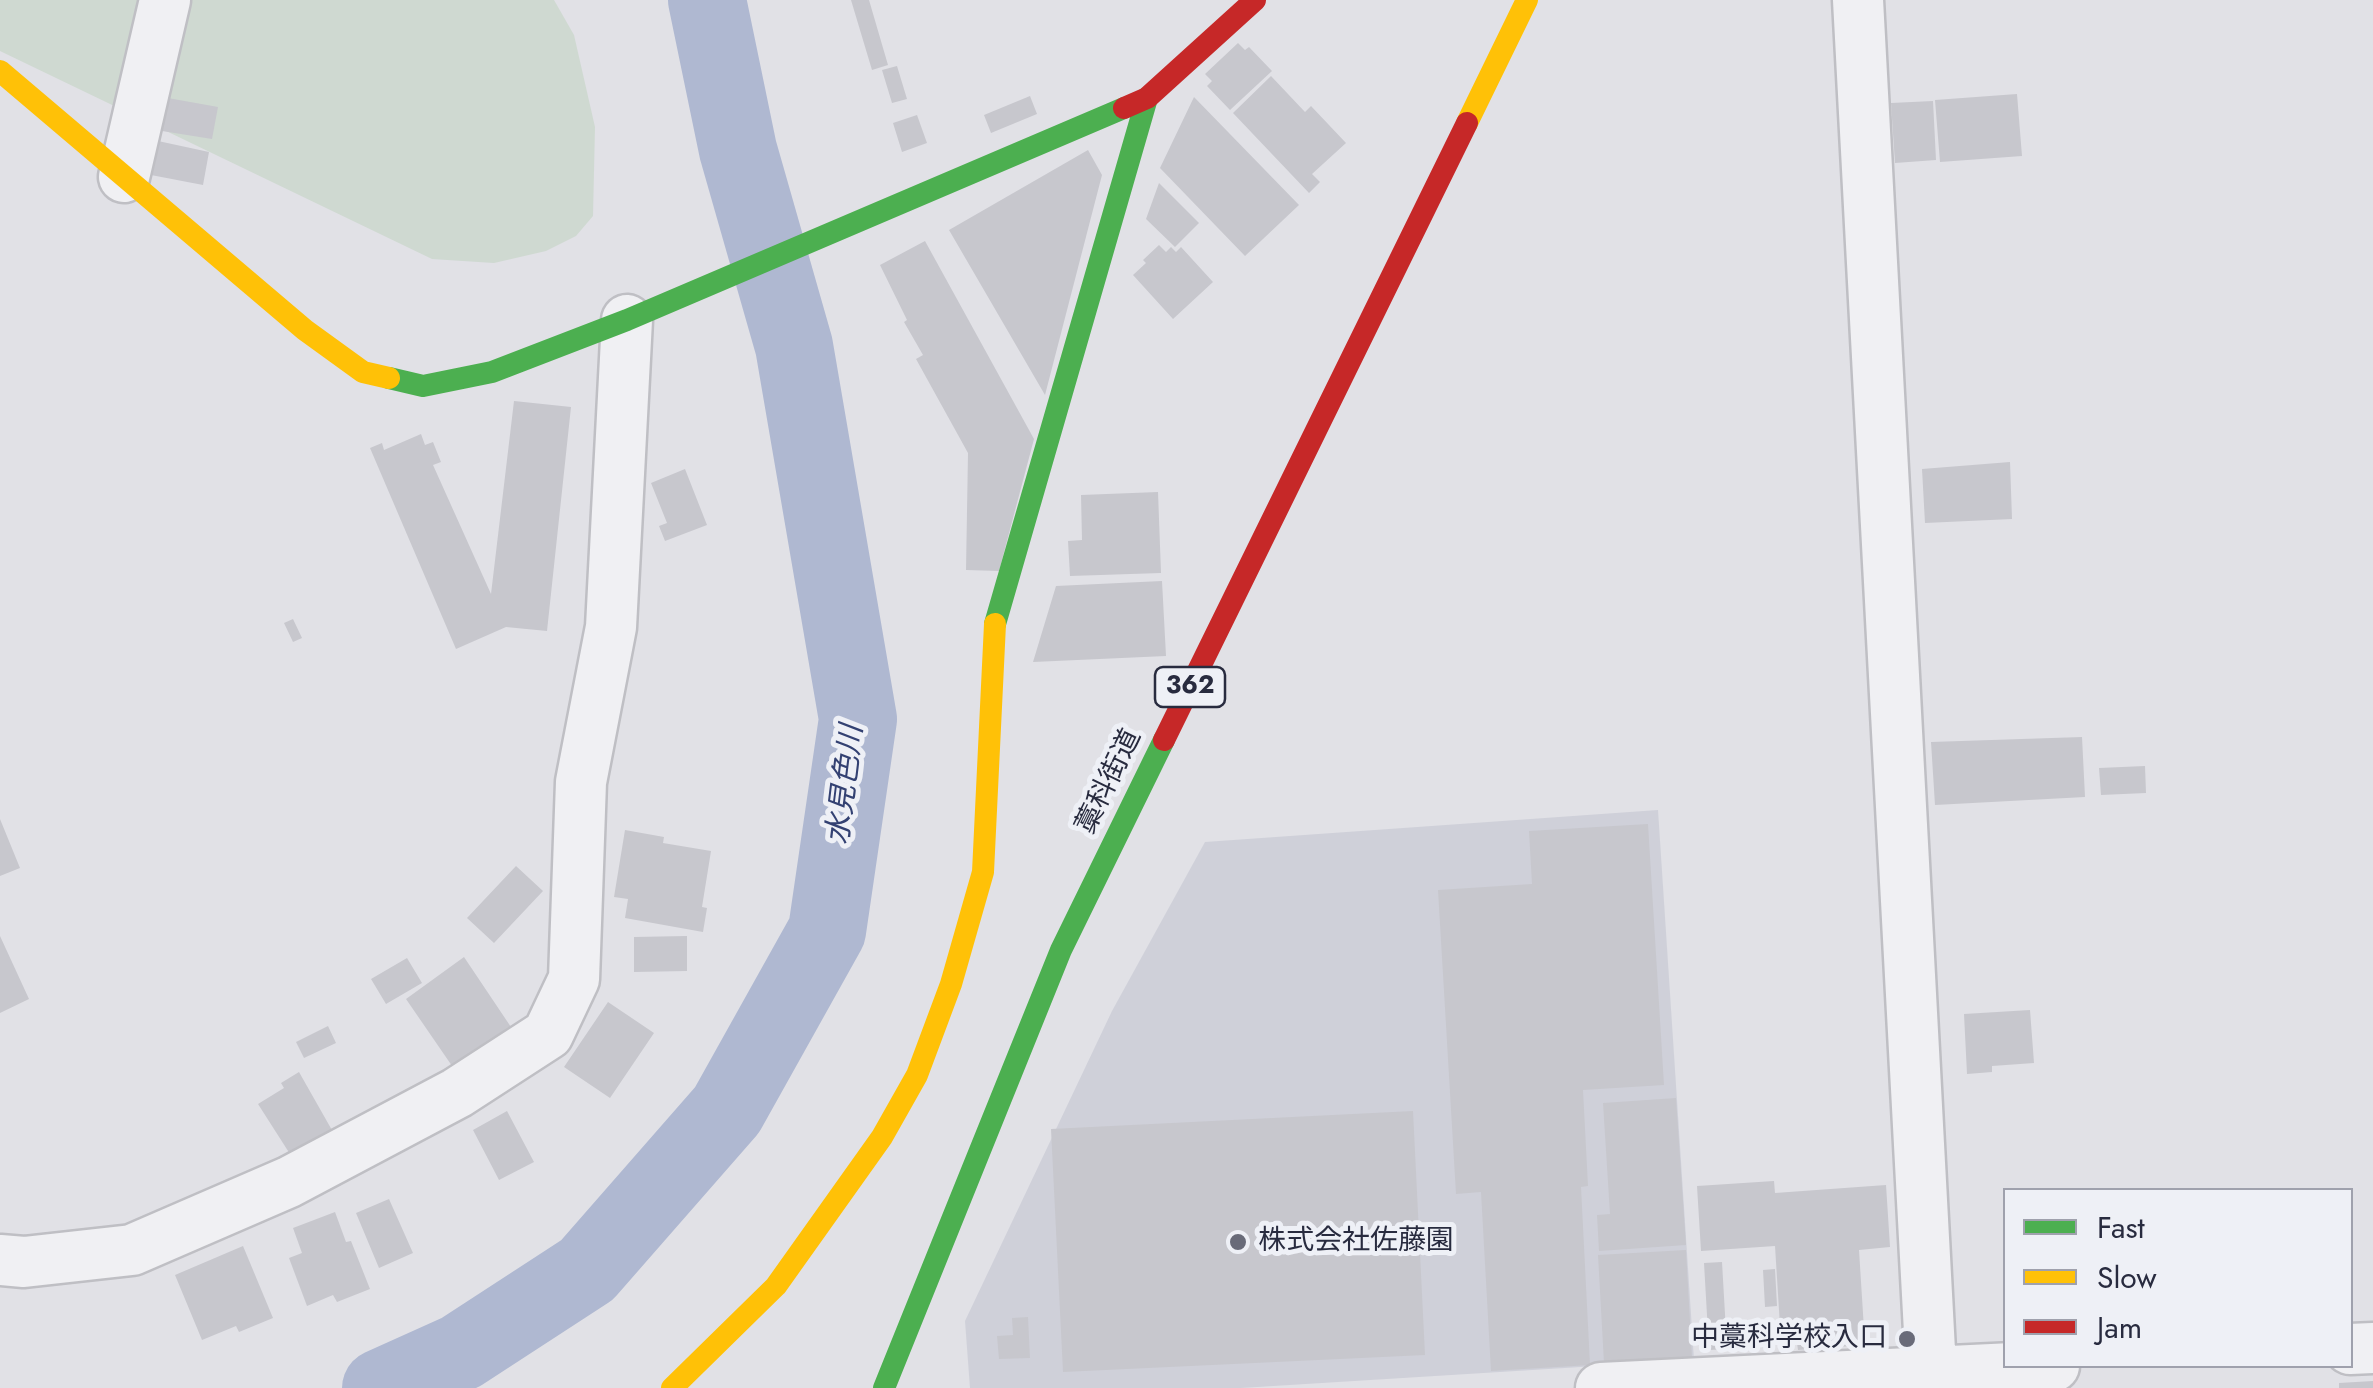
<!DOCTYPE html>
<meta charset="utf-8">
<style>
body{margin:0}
#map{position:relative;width:2373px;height:1388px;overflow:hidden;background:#e1e1e6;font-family:Jost,sans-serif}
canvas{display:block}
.legend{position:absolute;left:2003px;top:1188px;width:350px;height:180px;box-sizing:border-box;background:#eef0f6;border:2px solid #9fa1ad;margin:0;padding:12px 18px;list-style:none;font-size:30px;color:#282b3f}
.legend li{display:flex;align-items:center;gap:20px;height:50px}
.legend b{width:50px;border:2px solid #9fa1ad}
</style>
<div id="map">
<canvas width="2373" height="1388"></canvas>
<ul class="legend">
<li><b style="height:12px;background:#4caf50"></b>Fast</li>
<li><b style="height:12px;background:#ffc107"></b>Slow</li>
<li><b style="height:12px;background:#c62828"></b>Jam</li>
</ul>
</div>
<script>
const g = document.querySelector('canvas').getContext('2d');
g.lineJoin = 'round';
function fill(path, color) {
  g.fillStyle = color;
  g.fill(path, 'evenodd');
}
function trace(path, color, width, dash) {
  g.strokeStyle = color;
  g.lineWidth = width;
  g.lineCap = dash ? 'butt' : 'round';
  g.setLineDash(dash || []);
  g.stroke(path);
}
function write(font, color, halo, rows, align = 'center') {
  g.font = font + ' Jost,"Noto Sans JP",sans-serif';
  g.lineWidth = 10;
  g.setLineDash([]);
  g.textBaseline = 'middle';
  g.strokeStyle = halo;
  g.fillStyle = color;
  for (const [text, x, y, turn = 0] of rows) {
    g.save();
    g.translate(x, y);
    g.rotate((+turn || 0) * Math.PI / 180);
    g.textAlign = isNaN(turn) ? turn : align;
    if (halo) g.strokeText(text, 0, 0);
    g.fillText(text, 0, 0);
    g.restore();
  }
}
const built = new Path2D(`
 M1658,810L1694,1360L1241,1388H970L965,1321L1112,1011L1205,842Z`);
const green = new Path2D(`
 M0,0H554L574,35L595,127L593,216L576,236L546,251L494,263L432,259L0,51Z`);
const river = new Path2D(`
 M381,1388L461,1352L587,1270L727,1110L827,931L858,719L794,346L738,150L707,0`);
const building = new Path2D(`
 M851,0H869L888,65L872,70Z
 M1238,43L1245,50L1249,47L1272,71L1230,110L1207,86L1212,81L1205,74Z
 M897,66L907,99L892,103L882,70Z
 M1271,76L1305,112L1311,106L1346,143L1312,174L1320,182L1309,193L1233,113Z
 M2017,94L2022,156L1940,162L1935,100Z
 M1030,96L1037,114L991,133L984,115Z
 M1194,97L1299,205L1245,256L1160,168Z
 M168,98L218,107L212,139L162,131Z
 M1933,101L1936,160L1895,163L1891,103Z
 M917,115L927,143L902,152L893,123Z
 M158,141L209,152L203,185L151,175Z
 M1088,150L1102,175L1045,395L949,230Z
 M1159,183L1199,223L1175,247L1146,219Z
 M925,241L1034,439L999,571L966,570L968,453L916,359L923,355L904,322L907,320L880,265Z
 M1159,245L1166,252L1171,247L1176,252L1181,247L1213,282L1173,319L1133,275L1146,263L1143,260Z
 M514,401L571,407L547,631L506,627L456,649L370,448L382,443L384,450L421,434L425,445L433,442L441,462L433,465L491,594Z
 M2010,462L2012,519L1925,523L1922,469Z
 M685,469L707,525L665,541L659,526L667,523L651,483Z
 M1158,492L1161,573L1070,576L1068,541L1082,540L1081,495Z
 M1162,581L1166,656L1033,662L1056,586Z
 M293,619L302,638L293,642L284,623Z
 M2082,737L2085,797L1935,805L1931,742Z
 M2145,766L2146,793L2101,795L2099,768Z
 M0,819L20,868L0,876Z
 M1648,824L1664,1085L1583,1090L1588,1186L1581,1187L1590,1365L1491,1371L1481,1192L1456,1194L1438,890L1532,884L1529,831Z
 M625,830L664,837L663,843L711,851L702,907L707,908L703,932L625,918L628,899L614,897Z
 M516,866L543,891L494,943L467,918Z
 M0,936L29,999L0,1013Z
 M687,936V971L634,972V937Z
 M464,957L519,1039L461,1079L406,999Z
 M407,958L422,983L386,1004L371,979Z
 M608,1002L654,1033L610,1098L564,1067Z
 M2030,1010L2034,1063L1992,1066V1072L1967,1074L1964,1014Z
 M328,1026L336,1043L304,1058L296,1042Z
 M299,1072L337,1139L297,1165L258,1104L284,1088L281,1083Z
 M1676,1098L1686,1245L1599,1251L1597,1215L1610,1214L1603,1103Z
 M507,1111L534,1162L499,1180L473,1130Z
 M1413,1111L1425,1355L1063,1372L1051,1129Z
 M1774,1181L1775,1193L1886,1185L1890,1247L1859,1250L1865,1345L1798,1350L1797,1343H1791L1790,1324L1780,1326L1775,1246L1701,1251L1697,1186Z
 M389,1199L413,1253L379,1268L356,1213Z
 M335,1212L346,1242L351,1241L370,1289L337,1302L333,1295L307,1306L289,1258L302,1253L293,1228Z
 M243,1246L273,1318L239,1332L236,1326L202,1340L175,1275Z
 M1686,1250L1692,1358L1604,1363L1598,1255Z
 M1722,1262L1727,1349L1709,1350L1704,1263Z
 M1775,1269L1777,1306L1765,1307L1763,1270Z
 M1028,1317L1030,1358L999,1359L997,1336L1013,1335L1012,1318Z
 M2373,1381V1388H2339V1383Z`);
const street = new Path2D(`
 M1858,0L1932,1388
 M124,177L165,0
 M0,1260L24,1262L132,1250L289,1182L457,1093L548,1034L574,979L581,782L611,627L627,320
 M2350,1349L2373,1348
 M1601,1388L2054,1366`);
const fast = new Path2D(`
 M389,378L423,386L492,372L627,320L1124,108
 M995,624L1147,98
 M884,1388L1061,950L1164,740`);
const slow = new Path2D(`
 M0,71L305,330L363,372L389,378
 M1467,123L1527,0
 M672,1388L776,1286L882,1137L917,1075L951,984L983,872L995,624`);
const jam = new Path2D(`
 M1124,108L1147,98L1255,0
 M1164,740L1467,123`);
const markers = [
 [1238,1242,10,"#696b79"],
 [1907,1339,10,"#696b79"]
];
const shields = [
 [1190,687,70]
];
const shieldNames = [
 ["362",1190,687]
];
const streetNames = [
 ["藁科街道",1110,782,-64]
];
const poiNames = [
 ["株式会社佐藤園",1258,1242],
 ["中藁科学校入口",1887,1339,"right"]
];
const waterNames = [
 ["水見色川",847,785,-83]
];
fill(built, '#cfd0d9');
fill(green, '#cfd9d1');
trace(river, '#afb8d1', 78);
fill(building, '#c7c7cd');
trace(street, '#bfbfc4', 55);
trace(street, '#f0f0f3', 50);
trace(fast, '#4caf50', 22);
trace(slow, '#ffc107', 22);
trace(jam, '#c62828', 22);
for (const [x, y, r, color] of markers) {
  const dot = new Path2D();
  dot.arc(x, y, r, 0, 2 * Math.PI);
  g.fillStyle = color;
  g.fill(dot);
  trace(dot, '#eef0f6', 4);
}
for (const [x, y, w] of shields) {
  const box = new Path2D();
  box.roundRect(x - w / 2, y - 20, w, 40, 8);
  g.fillStyle = '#eef0f6';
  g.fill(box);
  trace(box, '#282b3f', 2.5);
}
write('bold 25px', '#282b3f', null, shieldNames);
write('28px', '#282b3f', '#eef0f6', streetNames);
write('28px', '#282b3f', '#eef0f6', poiNames, 'left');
write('italic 30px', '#334172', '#eef0f6', waterNames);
</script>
